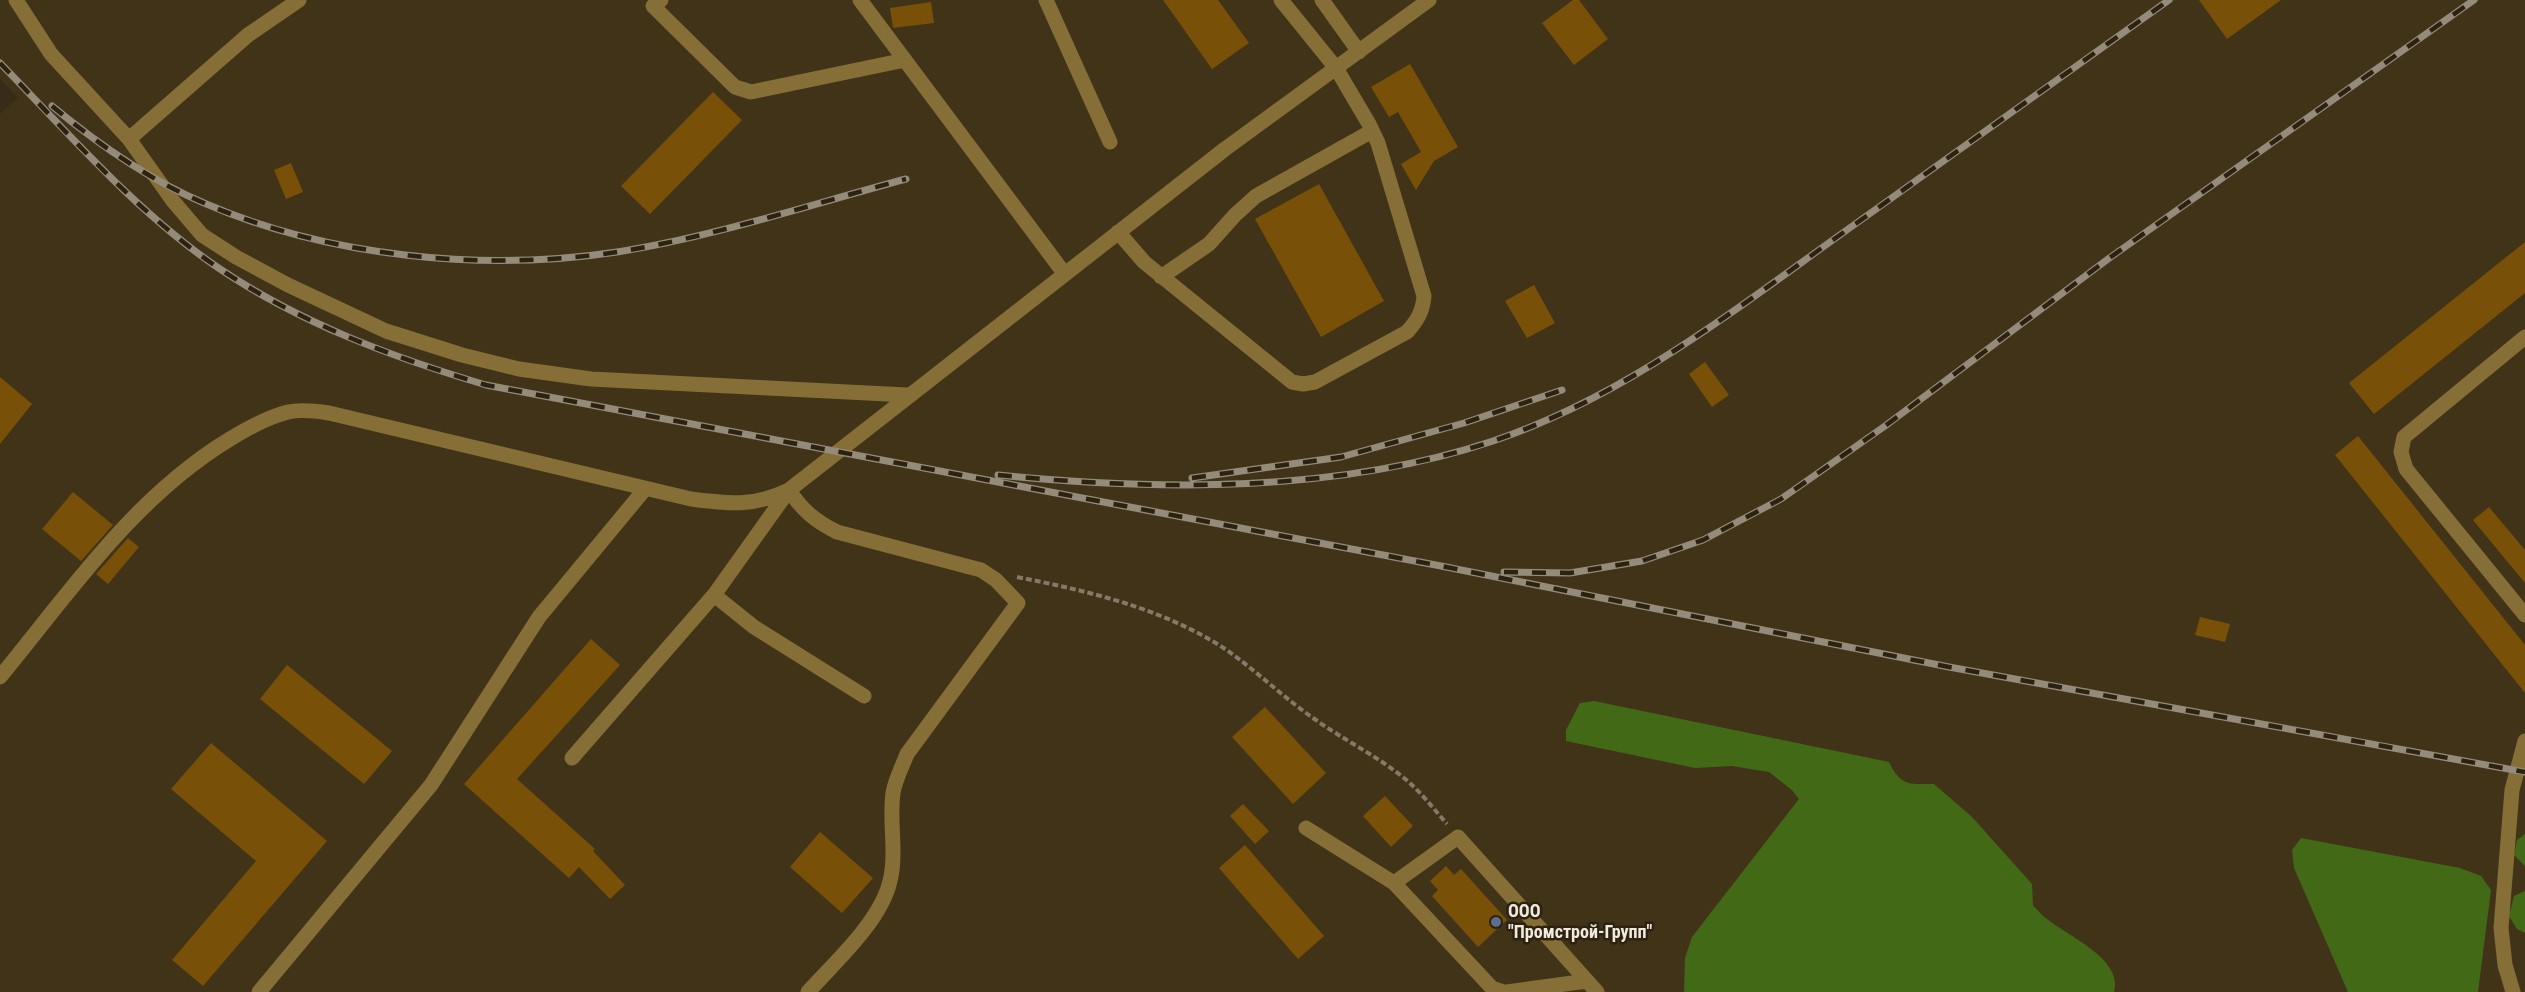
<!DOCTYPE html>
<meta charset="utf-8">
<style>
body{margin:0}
canvas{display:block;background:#372c18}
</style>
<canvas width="2525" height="992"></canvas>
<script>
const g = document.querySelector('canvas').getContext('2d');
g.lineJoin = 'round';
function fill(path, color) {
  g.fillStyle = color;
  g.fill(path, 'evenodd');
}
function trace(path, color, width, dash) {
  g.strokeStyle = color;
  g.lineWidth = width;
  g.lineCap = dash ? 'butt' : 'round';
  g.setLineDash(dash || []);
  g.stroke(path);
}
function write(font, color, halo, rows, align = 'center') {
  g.font = font + ' "Roboto Condensed",sans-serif';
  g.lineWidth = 5;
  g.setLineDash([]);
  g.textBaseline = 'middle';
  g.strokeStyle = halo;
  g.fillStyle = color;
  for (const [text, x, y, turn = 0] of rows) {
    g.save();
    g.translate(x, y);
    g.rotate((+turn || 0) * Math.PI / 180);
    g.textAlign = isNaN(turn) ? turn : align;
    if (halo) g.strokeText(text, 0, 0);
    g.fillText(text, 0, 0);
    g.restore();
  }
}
const built = new Path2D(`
 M0,0H2525V992H0V114L18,98L0,79Z`);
const forest = new Path2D(`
 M1594,701L1889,762C1901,787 1910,784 1934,784L1972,817L2032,884L2033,906C2038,910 2042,916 2047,919C2066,935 2124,959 2114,992H1684L1685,958L1692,937L1799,799L1792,790L1769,772L1732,766L1695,768L1566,741V730L1580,703Z
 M2525,834V866L2514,855L2517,840Z
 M2301,838L2460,868L2481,876L2491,890L2478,992H2348L2294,868L2292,850Z
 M2525,891V933L2517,929L2509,916L2514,896Z`);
const building = new Path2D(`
 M1163,0H1218L1249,43L1212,69Z
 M1573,0H1579L1608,39L1574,65L1542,23Z
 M2199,0H2281L2227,39Z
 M931,2L934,23L893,28L890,8Z
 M1410,64L1458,147L1434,161L1416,190L1401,164L1421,152L1398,112L1389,117L1371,87Z
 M713,92L742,120L650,214L621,186Z
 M291,163L303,192L286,199L274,170Z
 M1319,184L1384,301L1321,337L1255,219Z
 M2525,242V293L2374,414L2349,383Z
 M1534,285L1555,323L1527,338L1505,301Z
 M1705,362L1729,395L1712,407L1689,374Z
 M0,377L32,404L0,444Z
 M2358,436L2525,645V693L2335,455Z
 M73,492L113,525L81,561L42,529Z
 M2489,507L2525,550V583L2473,520Z
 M128,538L139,547L108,584L96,574Z
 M2200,617L2230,624L2225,642L2195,635Z
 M591,639L620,665L517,779L595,849L593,851L625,885L610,899L579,867L569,878L464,784Z
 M287,665L392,751L364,784L260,699Z
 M1265,707L1326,773L1293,804L1232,737Z
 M211,743L327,841L203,986L172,960L256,861L171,789Z
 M1385,796L1413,826L1391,847L1363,816Z
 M1243,804L1269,831L1255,844L1230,816Z
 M820,832L873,878L842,913L790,867Z
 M1245,845L1324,936L1298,959L1219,868Z
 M1446,866L1454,875L1461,869L1507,920L1478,947L1432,896L1438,890L1430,881Z`);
const path = new Path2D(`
 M1017,577C1088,591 1157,607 1219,645C1253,667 1282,697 1316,720C1344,740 1377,756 1404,778C1420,791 1433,808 1447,824`);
const minor = new Path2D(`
 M16,0L51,54L129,139L173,201L202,235L236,257L288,285L386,331L462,355L519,369L591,379L907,395
 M661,0L653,6L735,87L751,92L905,60
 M860,0L1064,273
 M1046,0L1110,142
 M1322,0L1359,52
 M129,139L248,35L299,0
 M1118,232L1144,262L1292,382L1303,384L1315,382L1407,332C1417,321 1423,311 1424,296L1378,143L1369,124L1336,68L1281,0
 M1161,277L1209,244L1235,215L1256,196L1372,131
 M2525,337L2404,437L2401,452L2406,469L2525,615
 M714,595L754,627L864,696
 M0,677C70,592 134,497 230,439C248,428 268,417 288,412C301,409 316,411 329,413L691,499C730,504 753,507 789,490L1225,149L1429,0
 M572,758L714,595L789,490C802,510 815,521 837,532L981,570L996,580L1018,603L907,754C902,767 895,780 893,793C889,822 897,853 890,881C881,921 835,962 808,992
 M1306,828L1394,883L1458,837L1597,992
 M1394,883L1492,988L1504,992
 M259,992L431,785L539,617L645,489
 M1507,992L1587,981
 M2513,992L2505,965L2501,928L2512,790L2525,741`);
const rail = new Path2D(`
 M0,63C69,134 137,213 220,269C302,324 392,357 486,385L1441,566L1949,667L2525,772
 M52,106C98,144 149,180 204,203C328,257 484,272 617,252C713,237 812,204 906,179
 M998,475C1159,491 1338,493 1493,441C1621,398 1728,315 1837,237C1948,158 2058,79 2169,0
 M1192,478L1341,457L1464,423L1562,390
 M1504,572L1570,573L1642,561L1703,540L1781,499L1885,426L2108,259L2474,0`);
const markers = [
 [1496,922,6,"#5c6f8a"]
];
const poiNames = [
 ["ООО",1508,912],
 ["\"Промстрой-Групп\"",1508,933]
];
fill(built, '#413318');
fill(forest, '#426a16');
fill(building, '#795007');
trace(path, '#847a6a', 4, [6, 3]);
trace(minor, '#866f36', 15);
trace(rail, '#948b7b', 7);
trace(rail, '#2d220f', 4.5, [14]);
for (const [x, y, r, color] of markers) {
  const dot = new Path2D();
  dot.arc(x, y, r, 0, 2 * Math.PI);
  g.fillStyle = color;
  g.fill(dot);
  trace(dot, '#2d220f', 2);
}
write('bold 18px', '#f0e9dd', '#2d220f', poiNames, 'left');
</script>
